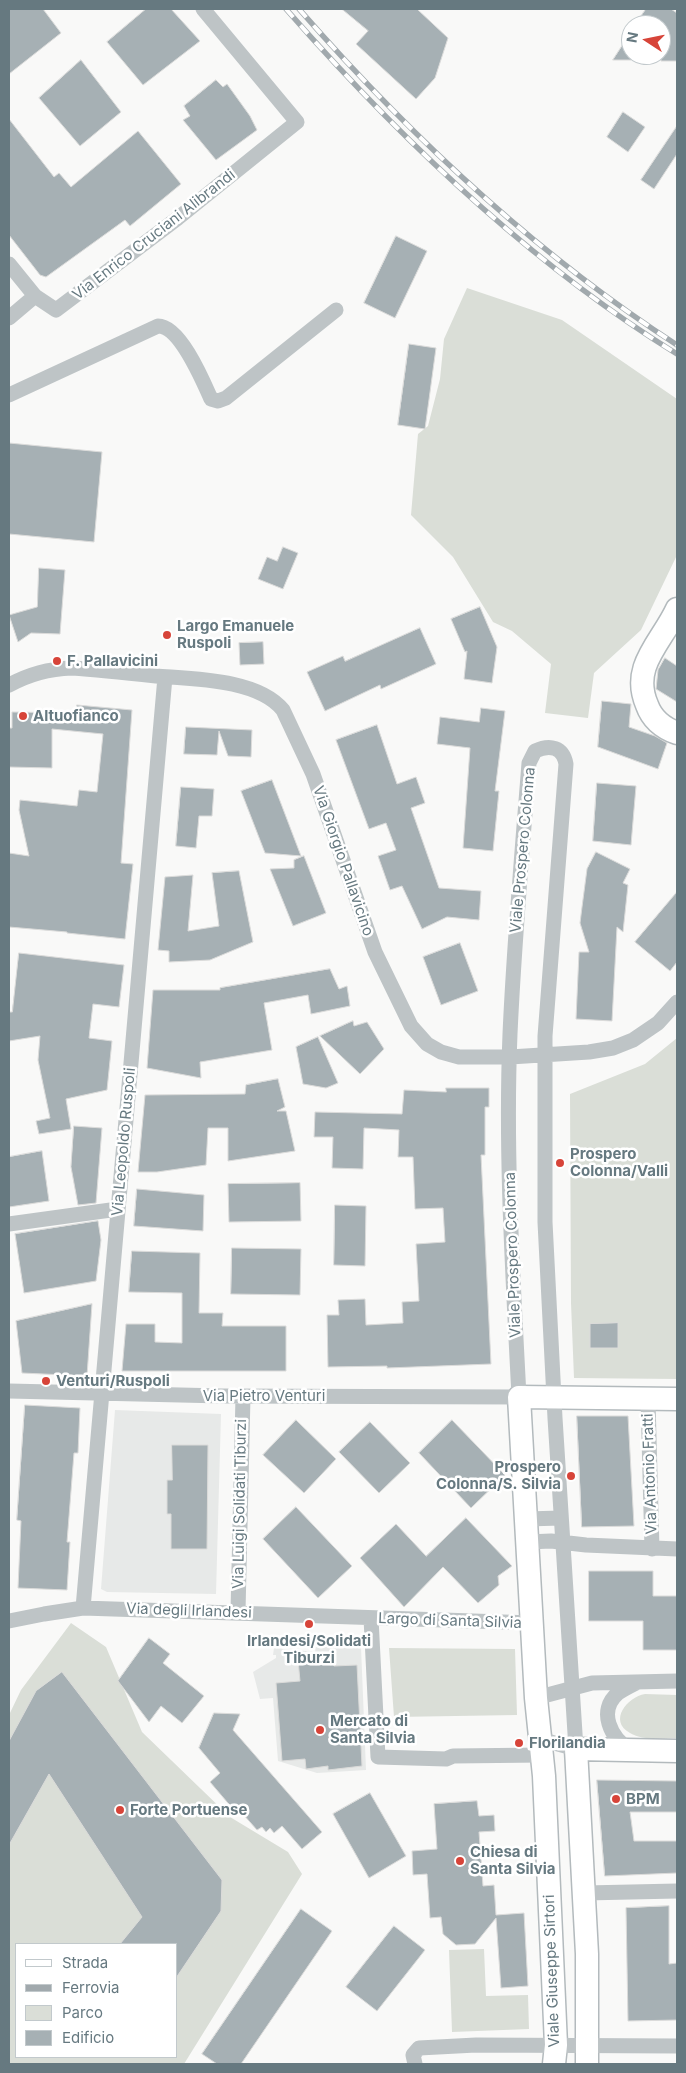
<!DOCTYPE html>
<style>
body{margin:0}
#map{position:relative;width:686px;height:2073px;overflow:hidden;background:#f9f9f8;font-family:Inter,sans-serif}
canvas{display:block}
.frame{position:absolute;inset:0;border:10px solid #667980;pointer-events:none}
.legend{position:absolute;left:15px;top:1943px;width:162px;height:115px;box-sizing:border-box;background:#fff;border:1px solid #c2c9cc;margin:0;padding:6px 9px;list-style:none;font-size:15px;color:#667980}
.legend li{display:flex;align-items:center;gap:10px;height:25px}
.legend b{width:25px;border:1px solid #c2c9cc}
.north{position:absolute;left:621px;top:15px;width:50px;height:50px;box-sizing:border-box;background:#fff;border:1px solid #c2c9cc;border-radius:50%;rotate:281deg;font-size:14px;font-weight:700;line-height:20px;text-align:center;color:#667980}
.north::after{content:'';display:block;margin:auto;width:18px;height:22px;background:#d74439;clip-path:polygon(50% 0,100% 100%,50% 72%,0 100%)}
</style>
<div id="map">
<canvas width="686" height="2073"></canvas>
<div class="frame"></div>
<ul class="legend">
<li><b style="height:6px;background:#fff"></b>Strada</li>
<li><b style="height:6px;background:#a1a9ad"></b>Ferrovia</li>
<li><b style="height:14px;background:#daded7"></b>Parco</li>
<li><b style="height:14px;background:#a6b0b4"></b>Edificio</li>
</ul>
<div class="north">N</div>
</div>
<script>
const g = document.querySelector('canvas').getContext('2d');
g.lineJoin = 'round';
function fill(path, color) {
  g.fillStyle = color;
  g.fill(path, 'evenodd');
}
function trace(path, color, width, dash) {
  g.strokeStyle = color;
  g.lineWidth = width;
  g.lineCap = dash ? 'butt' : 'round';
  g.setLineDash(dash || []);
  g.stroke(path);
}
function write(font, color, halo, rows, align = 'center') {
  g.font = font + ' Inter,sans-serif';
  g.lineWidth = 5;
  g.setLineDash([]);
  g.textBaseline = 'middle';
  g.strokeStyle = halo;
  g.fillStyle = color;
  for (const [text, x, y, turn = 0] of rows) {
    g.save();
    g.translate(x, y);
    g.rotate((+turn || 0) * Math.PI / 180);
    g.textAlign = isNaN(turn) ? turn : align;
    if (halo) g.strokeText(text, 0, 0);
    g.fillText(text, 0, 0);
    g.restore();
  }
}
const built = new Path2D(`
 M115,1410L221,1414L216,1594L107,1592L101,1589Z
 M316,1646L361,1647L366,1770L317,1773L278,1761L273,1698L260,1699L253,1672L276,1658V1655H273L274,1648L315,1652Z`);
const green = new Path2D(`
 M467,288L562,320L677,399V555L641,630L594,673L588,718L545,713L551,664L512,631L493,622L453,557L411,515L418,434L428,426L440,379L444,339Z
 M677,1038V1379L574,1378L571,1303L570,1094L645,1064Z
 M71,1623L106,1647L142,1732L230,1817L288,1852L302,1874L184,2064H9V1715L21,1690ZM16,1944H176V2057H16Z
 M389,1648L515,1649L517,1715L394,1717Z
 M645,1694L677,1695V1738C663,1738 643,1741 630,1733C608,1721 627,1697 645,1694Z
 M484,1949L486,1996L528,1995L529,2029L452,2032L449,1950Z`);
const building = new Path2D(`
 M9,9H43L61,33L9,74Z
 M146,9H171L200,41L143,85L107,42Z
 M342,9H417L448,38L435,78L416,99L356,44L368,31Z
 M646,9H671L677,13V61H661V25H635Z
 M631,32V60H613Z
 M81,60L121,112L80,146L39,98Z
 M216,80L223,87L227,84L250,116L257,130L216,160L183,120L190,116L184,106Z
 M623,112L645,127L628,152L607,137Z
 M9,119L54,177L59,173L71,187L138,131L181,184L130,226L125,220L46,277L40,275L9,235Z
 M677,126V154L654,189L641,180Z
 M396,236L427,251L395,318L364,303Z
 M409,344L436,348L425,429L398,425Z
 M9,443L102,452L94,542L9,534Z
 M283,547L298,553L283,589L258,579L267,557L277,561Z
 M39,568L65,570L60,634L31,633L18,642L9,615L37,607Z
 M480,607L497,647L492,683L464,679L467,651L465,652L451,619Z
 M420,628L436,664L381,689L380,685L325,711L307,672L343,656L345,661Z
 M263,642L264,664L240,665L239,643Z
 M665,658L677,666V702L656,689L658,670Z
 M602,701L631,704L629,727L655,736L667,743L658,769L598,747Z
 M77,705L132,710L121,863L133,864L125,939L67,933V932L9,927V853L29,856L19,810L20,800L77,806L79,790L97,792L103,734L52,729V768L9,767V728H12V712L76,713Z
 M481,708L505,711L495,791H499L493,851L463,848L470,748L437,744L440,717L479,722Z
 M377,725L397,784L416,777L425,803L411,808L439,888L481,891L479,920L447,917L422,929L402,886L390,890L378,856L396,850L386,823L369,829L336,740Z
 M186,727L252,730L251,757L228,756L219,731L217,755L184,754Z
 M272,780L301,856L265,853L241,791Z
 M597,783L636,786L631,845L593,841Z
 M181,787L214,789L212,816H199L196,848L176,846Z
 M596,852L630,869L623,883L628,885L623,932L617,927L612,1021L576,1019L579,952H589L580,923L582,907L587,869Z
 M304,856L326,913L293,926L270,869L294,868V860Z
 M239,871L253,942L210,960L169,962V951L158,950L165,877L193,875L188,931L219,926L212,873Z
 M677,892V962L670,971L635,942Z
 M460,943L478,991L441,1005L423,957Z
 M19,953L124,965L119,1007L93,1004L89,1038L112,1041L107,1090L66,1099L71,1129L39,1134L36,1121L50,1118L38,1060L40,1036L9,1041V1012H12Z
 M330,969L339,989L347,986L350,1006L311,1014L308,995L264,1003L272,1050L200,1062L201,1078L147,1068L153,990H220V988Z
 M353,1021L354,1026L367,1022L384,1049L360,1074L320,1036Z
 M318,1037L338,1083L326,1088L303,1084L296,1047Z
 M278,1079L285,1107L277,1111H286L295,1151L228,1161V1128H208L206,1165L157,1172H138L145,1095L245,1094L246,1085Z
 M446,1088H489V1107H485V1155H481L491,1364L387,1368V1366L328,1367L327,1315H339L338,1300L365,1299L366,1325L403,1323L402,1302L419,1301L416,1244L445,1242L443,1208L415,1209L413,1157H398L399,1130L364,1128L363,1169L332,1168L333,1137H314L315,1112L402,1114L404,1090L446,1092Z
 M74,1126L102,1128L96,1203L78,1205L71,1167Z
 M42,1151L49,1201L9,1207V1157Z
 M300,1183L301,1221L229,1222L228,1184Z
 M137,1189L204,1195L203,1231L134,1226Z
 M335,1205L366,1206L365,1266L334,1265Z
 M98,1221L101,1240L96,1281L24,1293L15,1234Z
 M232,1248L301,1249L300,1295L231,1294Z
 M132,1251L200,1253L199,1313H223L222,1326H286V1371H122L126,1324H155V1342L182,1343V1293L129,1292Z
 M92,1304L87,1376L22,1373L16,1321Z
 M618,1323V1348H590V1324Z
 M25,1405L80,1408L78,1453H74L67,1542H70L67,1590L18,1588L21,1521L17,1520Z
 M577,1416H628L634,1526L582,1527Z
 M296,1420L336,1459L304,1493L263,1455Z
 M452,1420L505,1475L471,1508L419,1453Z
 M370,1422L410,1463L379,1493L339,1452Z
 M172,1445H208L207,1549H171V1514H167V1480H172Z
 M296,1507L352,1566L318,1598L263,1539Z
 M466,1518L512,1566L498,1576L499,1585L478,1603L443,1567L404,1607L360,1558L396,1524L426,1556Z
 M589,1571H653V1596H677V1650H643V1621H589Z
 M149,1638L170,1654L163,1663L204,1696L182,1723L161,1706L149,1722L118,1681Z
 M333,1656L334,1666L357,1665L362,1766L328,1770V1766L306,1769L305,1759L282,1761L276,1683L300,1681L298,1660Z
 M62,1672L222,1880L221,1911L176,1978V1944H120L142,1917L49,1774L9,1845V1741L36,1691Z
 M214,1713L240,1714L233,1730L322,1832L302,1849L282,1826L274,1833L270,1828L266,1832L262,1827L257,1830L242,1813L239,1816L210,1782L220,1773L199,1748Z
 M597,1780L677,1781V1812H630L634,1841H677V1873L605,1876Z
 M370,1793L406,1856L369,1878L333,1814Z
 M477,1801L479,1816L494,1815L495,1831L479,1832L483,1886L494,1885L496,1915L524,1913L528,1986L501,1988L496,1918L475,1944L456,1945L443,1934L441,1917L430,1918L427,1874L413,1875L412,1851L437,1849L434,1804Z
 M669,1906V1964L677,1963V2020L628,2021L626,1908Z
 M301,1909L332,1931L241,2064H217L202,2054Z
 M394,1926L425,1950L377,2011L346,1987Z`);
const street = new Path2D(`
 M9,264L35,296L56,310L178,218L297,122L203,9
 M9,318L35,296
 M9,395L158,326C180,326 203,381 211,399L218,401L226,398L336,310
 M9,685C30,674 48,669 72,668C100,670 128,673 156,676C194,679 258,679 283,710L313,774L375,952L411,1026L427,1044L441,1052L459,1057H510L589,1052L613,1048L633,1040L658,1023L677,1002
 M9,1224L118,1209
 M9,1391L223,1396L519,1397C513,1276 505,1155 510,1034C514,944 522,853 529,763L535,751C550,744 563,747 566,764L545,1036V1222L555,1418L576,1749L540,1739
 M648,1400L652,1549
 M526,1519L561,1518
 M528,1542L551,1541L586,1545L677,1549
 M83,1608L165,677
 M238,1612L243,1396
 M371,1618L378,1757L446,1759L453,1756L542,1755
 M9,1621L44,1614L83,1608L533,1623
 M536,1698L592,1683L677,1681
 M630,1750C611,1738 597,1711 618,1693C624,1689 630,1686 636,1683
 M585,1893L677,1891
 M415,2064L413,2055L419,2048L476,2045L677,2046`);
const secondary = new Path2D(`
 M677,609C662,642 630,666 647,705C652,719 663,728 677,733
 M554,2064L556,2045L544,1776L536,1698L519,1397L677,1399
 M587,2064V1954L576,1749L677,1751`);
const rail = new Path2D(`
 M286,9C399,138 531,264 677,354
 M299,9C410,136 535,253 677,345`);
const markers = [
 [167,635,5,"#d74439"],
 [57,661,5,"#d74439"],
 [23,716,5,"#d74439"],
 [560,1163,5,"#d74439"],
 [46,1381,5,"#d74439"],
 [571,1476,5,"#d74439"],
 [309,1624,5,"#d74439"],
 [320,1730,5,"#d74439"],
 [519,1743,5,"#d74439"],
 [616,1799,5,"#d74439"],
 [120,1810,5,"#d74439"],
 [460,1861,5,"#d74439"]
];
const streetNames = [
 ["Via Enrico Cruciani Alibrandi",154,235,-38],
 ["Viale Prospero Colonna",523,850,-85],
 ["Via Giorgio Pallavicino",343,861,71],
 ["Via Leopoldo Ruspoli",124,1142,-85],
 ["Viale Prospero Colonna",513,1255,-92],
 ["Via Pietro Venturi",264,1396],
 ["Via Antonio Fratti",650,1474,-92],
 ["Via Luigi Solidati Tiburzi",240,1504,-89],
 ["Via degli Irlandesi",189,1611,2],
 ["Largo di Santa Silvia",450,1621,2],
 ["Viale Giuseppe Sirtori",552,1971,-92]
];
const poiNames = [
 ["Largo Emanuele",177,626],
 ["Ruspoli",177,643],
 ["F. Pallavicini",67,661],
 ["Altuofianco",33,716],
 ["Prospero",570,1154],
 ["Colonna/Valli",570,1171],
 ["Venturi/Ruspoli",56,1381],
 ["Prospero",561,1467,"right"],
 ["Colonna/S. Silvia",561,1484,"right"],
 ["Irlandesi/Solidati",309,1641,"center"],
 ["Tiburzi",309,1658,"center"],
 ["Mercato di",330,1721],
 ["Santa Silvia",330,1738],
 ["Florilandia",529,1743],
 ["BPM",626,1799],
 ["Forte Portuense",130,1810],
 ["Chiesa di",470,1852],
 ["Santa Silvia",470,1869]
];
fill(built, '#e7e9e8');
fill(green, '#daded7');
fill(building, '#a6b0b4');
trace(building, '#dbdbda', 1);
trace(secondary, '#b3babd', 25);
trace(street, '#bec4c6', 15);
trace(secondary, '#fff', 22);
trace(rail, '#a1a9ad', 5.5);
trace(rail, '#fff', 4, [11]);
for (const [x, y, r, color] of markers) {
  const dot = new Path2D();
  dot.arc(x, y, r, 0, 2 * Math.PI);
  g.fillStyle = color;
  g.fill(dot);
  trace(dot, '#fff', 2);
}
write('15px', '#667980', '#fff', streetNames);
write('bold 15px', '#667980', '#fff', poiNames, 'left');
</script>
